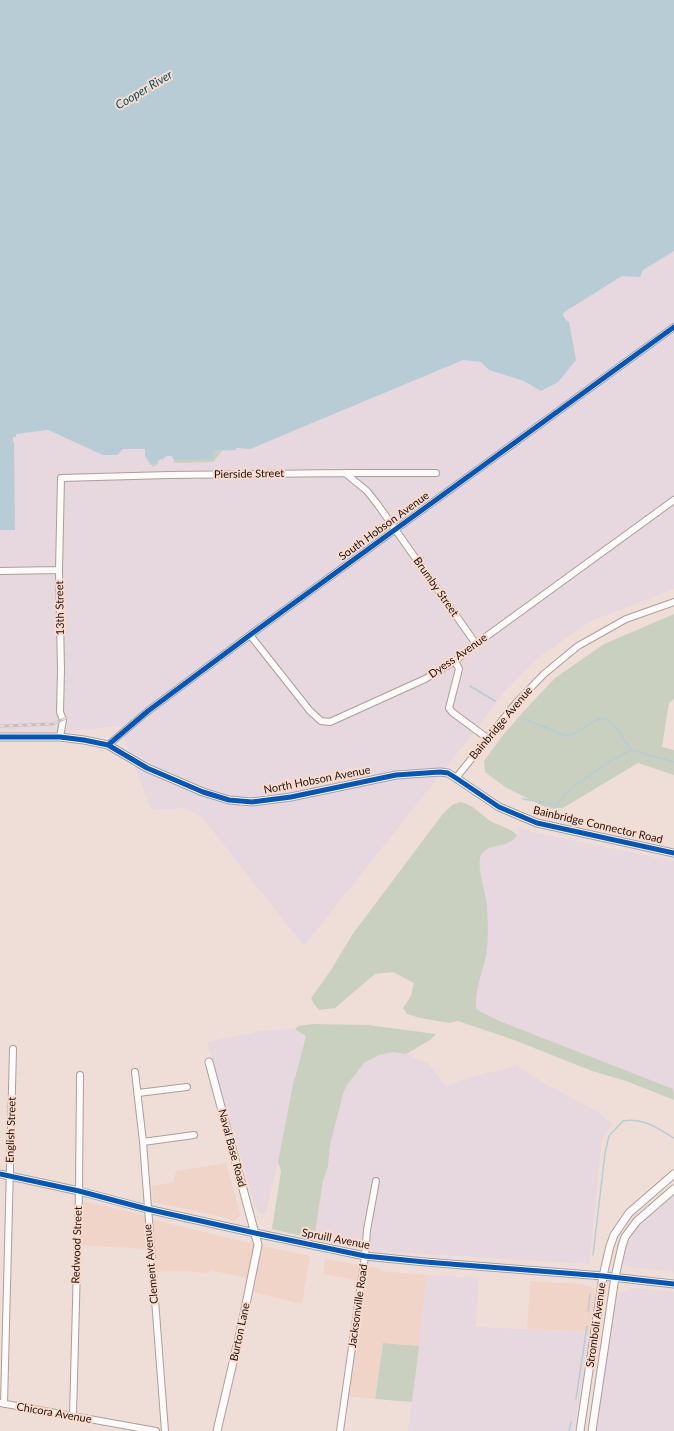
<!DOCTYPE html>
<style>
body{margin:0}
canvas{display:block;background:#efded7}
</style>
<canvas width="674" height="1431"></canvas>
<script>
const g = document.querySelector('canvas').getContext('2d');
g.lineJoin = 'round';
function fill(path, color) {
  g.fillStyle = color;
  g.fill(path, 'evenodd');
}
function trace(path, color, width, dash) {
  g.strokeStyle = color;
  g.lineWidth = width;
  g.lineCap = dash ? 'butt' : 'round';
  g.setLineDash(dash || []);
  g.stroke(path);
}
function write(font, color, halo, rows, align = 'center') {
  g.font = font + ' Lato,sans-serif';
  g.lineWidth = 4;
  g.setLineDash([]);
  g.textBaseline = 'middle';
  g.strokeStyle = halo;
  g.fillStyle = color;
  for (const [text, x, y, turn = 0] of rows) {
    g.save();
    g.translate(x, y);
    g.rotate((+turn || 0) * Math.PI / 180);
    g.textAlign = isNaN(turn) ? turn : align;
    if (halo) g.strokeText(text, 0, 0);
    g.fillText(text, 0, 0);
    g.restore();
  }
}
const built = new Path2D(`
 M226,1163L239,1209L240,1215L235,1220H231L227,1218L153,1202L152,1186L174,1182L176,1171Z
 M79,1200L139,1214L155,1220L258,1245L310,1256L302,1304L249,1291L251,1279L210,1270L209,1273L188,1271L152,1272L150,1249L77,1245Z
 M325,1259L378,1268L381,1271L427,1275L419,1346L383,1343L375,1399L345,1396L361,1281L323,1274Z
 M530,1281L581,1284L594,1288L595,1293L590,1332L527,1329Z`);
const industrial = new Path2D(`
 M674,251V589L591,621L539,657L505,690L478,727L304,946L201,816L184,808L151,810L120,726L66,731L0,732V530H15L12,437H16V434L48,430L103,455H117L123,449H145V456L151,465L166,456L249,448L462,360L482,362L566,320L563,314V313L622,276H640L643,270Z
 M519,827L532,832L674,861V1090L502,1022L481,1012L476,1008V993L487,938L488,922L487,905L479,866L480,855L487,848L498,846L517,835Z
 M295,1029L306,1036L295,1078L294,1079L278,1162L265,1216L259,1213L253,1199L207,1042L262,1031Z
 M394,1052L406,1054L419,1059L430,1065L446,1087L471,1077L517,1066L544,1083L598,1112L613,1124L602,1138L589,1264L436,1255L383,1251L381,1253L314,1239L323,1181L328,1167L330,1145L343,1094L354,1074L364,1063L379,1055Z
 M674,1195V1272L630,1267L624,1264L622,1257L623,1251L636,1228Z
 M427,1275L479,1278L476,1327L590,1332L574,1431H408Z
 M635,1288L674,1292V1431H596L615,1302L619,1293Z`);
const green = new Path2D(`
 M145,451L213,455V451H222L213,462L174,463V460L172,456H166L162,461V453H158V464L153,467L145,456Z
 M674,614V699L669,703L662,747L674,750V775L638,763L563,808L549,809L505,787L485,772L484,761L503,735L523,712L555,678L604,644Z
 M460,802C473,804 479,813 489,820C498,826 509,827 517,835C510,849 489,842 481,855C476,863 486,894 487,905C488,923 489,943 485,960C481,976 475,991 476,1008L481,1012L502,1022L673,1089L674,1100L626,1081L592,1071L514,1040L458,1021L449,1023L420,1018L407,1014L403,1008L411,996L414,983L393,972L375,974L335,1008L319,1010L314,1004L311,998L331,970L352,935L442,815L452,805Z
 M313,1024L368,1025L436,1034L430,1040L406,1054L393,1052L379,1055L364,1063L347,1085L343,1094L330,1145L328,1167L323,1181L314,1239L272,1229L281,1171L278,1162L294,1079L295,1078L306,1036L295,1029L298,1026Z
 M383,1343L419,1346L412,1402L375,1399Z`);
const water = new Path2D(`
 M0,0H674V251L643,270L640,277L622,276L563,313V315L566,320L569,322L576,360L558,382L541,391L524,381L489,370L481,362L463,360L250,449L236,448V450L213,451V459L174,460L172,456H166L151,465L145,456V449H123L117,455H103L48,430L16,434V437H13V442H14L15,530H0Z`);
const stream = new Path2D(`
 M470,686L495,701
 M522,718L566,736C581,734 590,719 605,718L616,727L631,750L674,762
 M523,799L557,805L565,794L574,786L614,759L631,750
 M593,1255L605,1153L609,1136L623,1121C643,1117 657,1128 674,1138
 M588,1311L590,1294
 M576,1399L587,1326
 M569,1431L571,1422`);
const minor = new Path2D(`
 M345,473L367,491L378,505L476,644
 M0,571L59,570
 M250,635L310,711L321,721L330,722L425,679L455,661L476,644L674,500
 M455,661L459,669L449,708L452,712L487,738
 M60,737L63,720L60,712L61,669L59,570L61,478L169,475L345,473H436
 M108,745L148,711L250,635L674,327
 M456,778L516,703L544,674L578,646L626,619L674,602
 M135,1072L143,1142L165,1431
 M138,1093L187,1087
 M143,1142L194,1135
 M0,1403L156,1431
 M4,1404L13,1049
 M73,1416L79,1191L80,1075
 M340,1431L365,1256L367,1230L376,1181`);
const tertiary = new Path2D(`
 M0,737H60L84,740L108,745L147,768L203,792L229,800L252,802L291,797L396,775L440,772L448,773L456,778L499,807L537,823L674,853
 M209,1062L258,1245L242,1324L217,1431
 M0,1174L79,1191L147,1209L255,1233L365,1256L425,1262L603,1276L674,1284
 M580,1431L603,1276L610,1246L614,1235L629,1213L674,1174
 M592,1431L615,1277L622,1246L625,1237L637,1221L674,1189`);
const rail = new Path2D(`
 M0,726L53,724L66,718`);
const cycleway = new Path2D(`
 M0,737H60L84,740L108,745L147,768L203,792L229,800L252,802L291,797L396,775L440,772L448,773L456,778L499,807L537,823L674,853
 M108,745L148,711L250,635L674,327
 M0,1174L79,1191L147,1209L255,1233L365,1256L425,1262L603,1276L674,1284`);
const streetNames = [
 ["Pierside Street",249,474,-1],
 ["South Hobson Avenue",384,526,-36],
 ["Brumby Street",436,587,55],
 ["13th Street",60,608,-91],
 ["Dyess Avenue",458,656,-35],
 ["Bainbridge Avenue",501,723,-50],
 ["North Hobson Avenue",317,780,-11],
 ["Bainbridge Connector Road",598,825,13],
 ["English Street",11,1130,-88],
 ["Naval Base Road",232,1148,75],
 ["Spruill Avenue",336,1239,11],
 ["Redwood Street",77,1245,-88],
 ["Clement Avenue",151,1264,-95],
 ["Jacksonville Road",358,1306,-82],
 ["Stromboli Avenue",596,1325,-82],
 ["Burton Lane",240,1332,-78],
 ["Chicora Avenue",54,1413,10]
];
const waterNames = [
 ["Cooper River",144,90,-31]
];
fill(built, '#f1d4c8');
fill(industrial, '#e7d7df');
fill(green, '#cad0c0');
fill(water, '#b7ccd5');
trace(stream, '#b7ccd5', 1.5);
trace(minor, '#ab9f99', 8);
trace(tertiary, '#ab9f99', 9);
trace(minor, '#fdfaf9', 6);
trace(tertiary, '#fdfaf9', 7);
trace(rail, '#c4c0be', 3);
trace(rail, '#f9dbcd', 1.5, [4.5]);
trace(cycleway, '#0057b8', 5);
write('11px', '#1d130f', '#f9dbcd', streetNames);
write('italic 12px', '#024f66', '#f9dbcd', waterNames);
</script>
